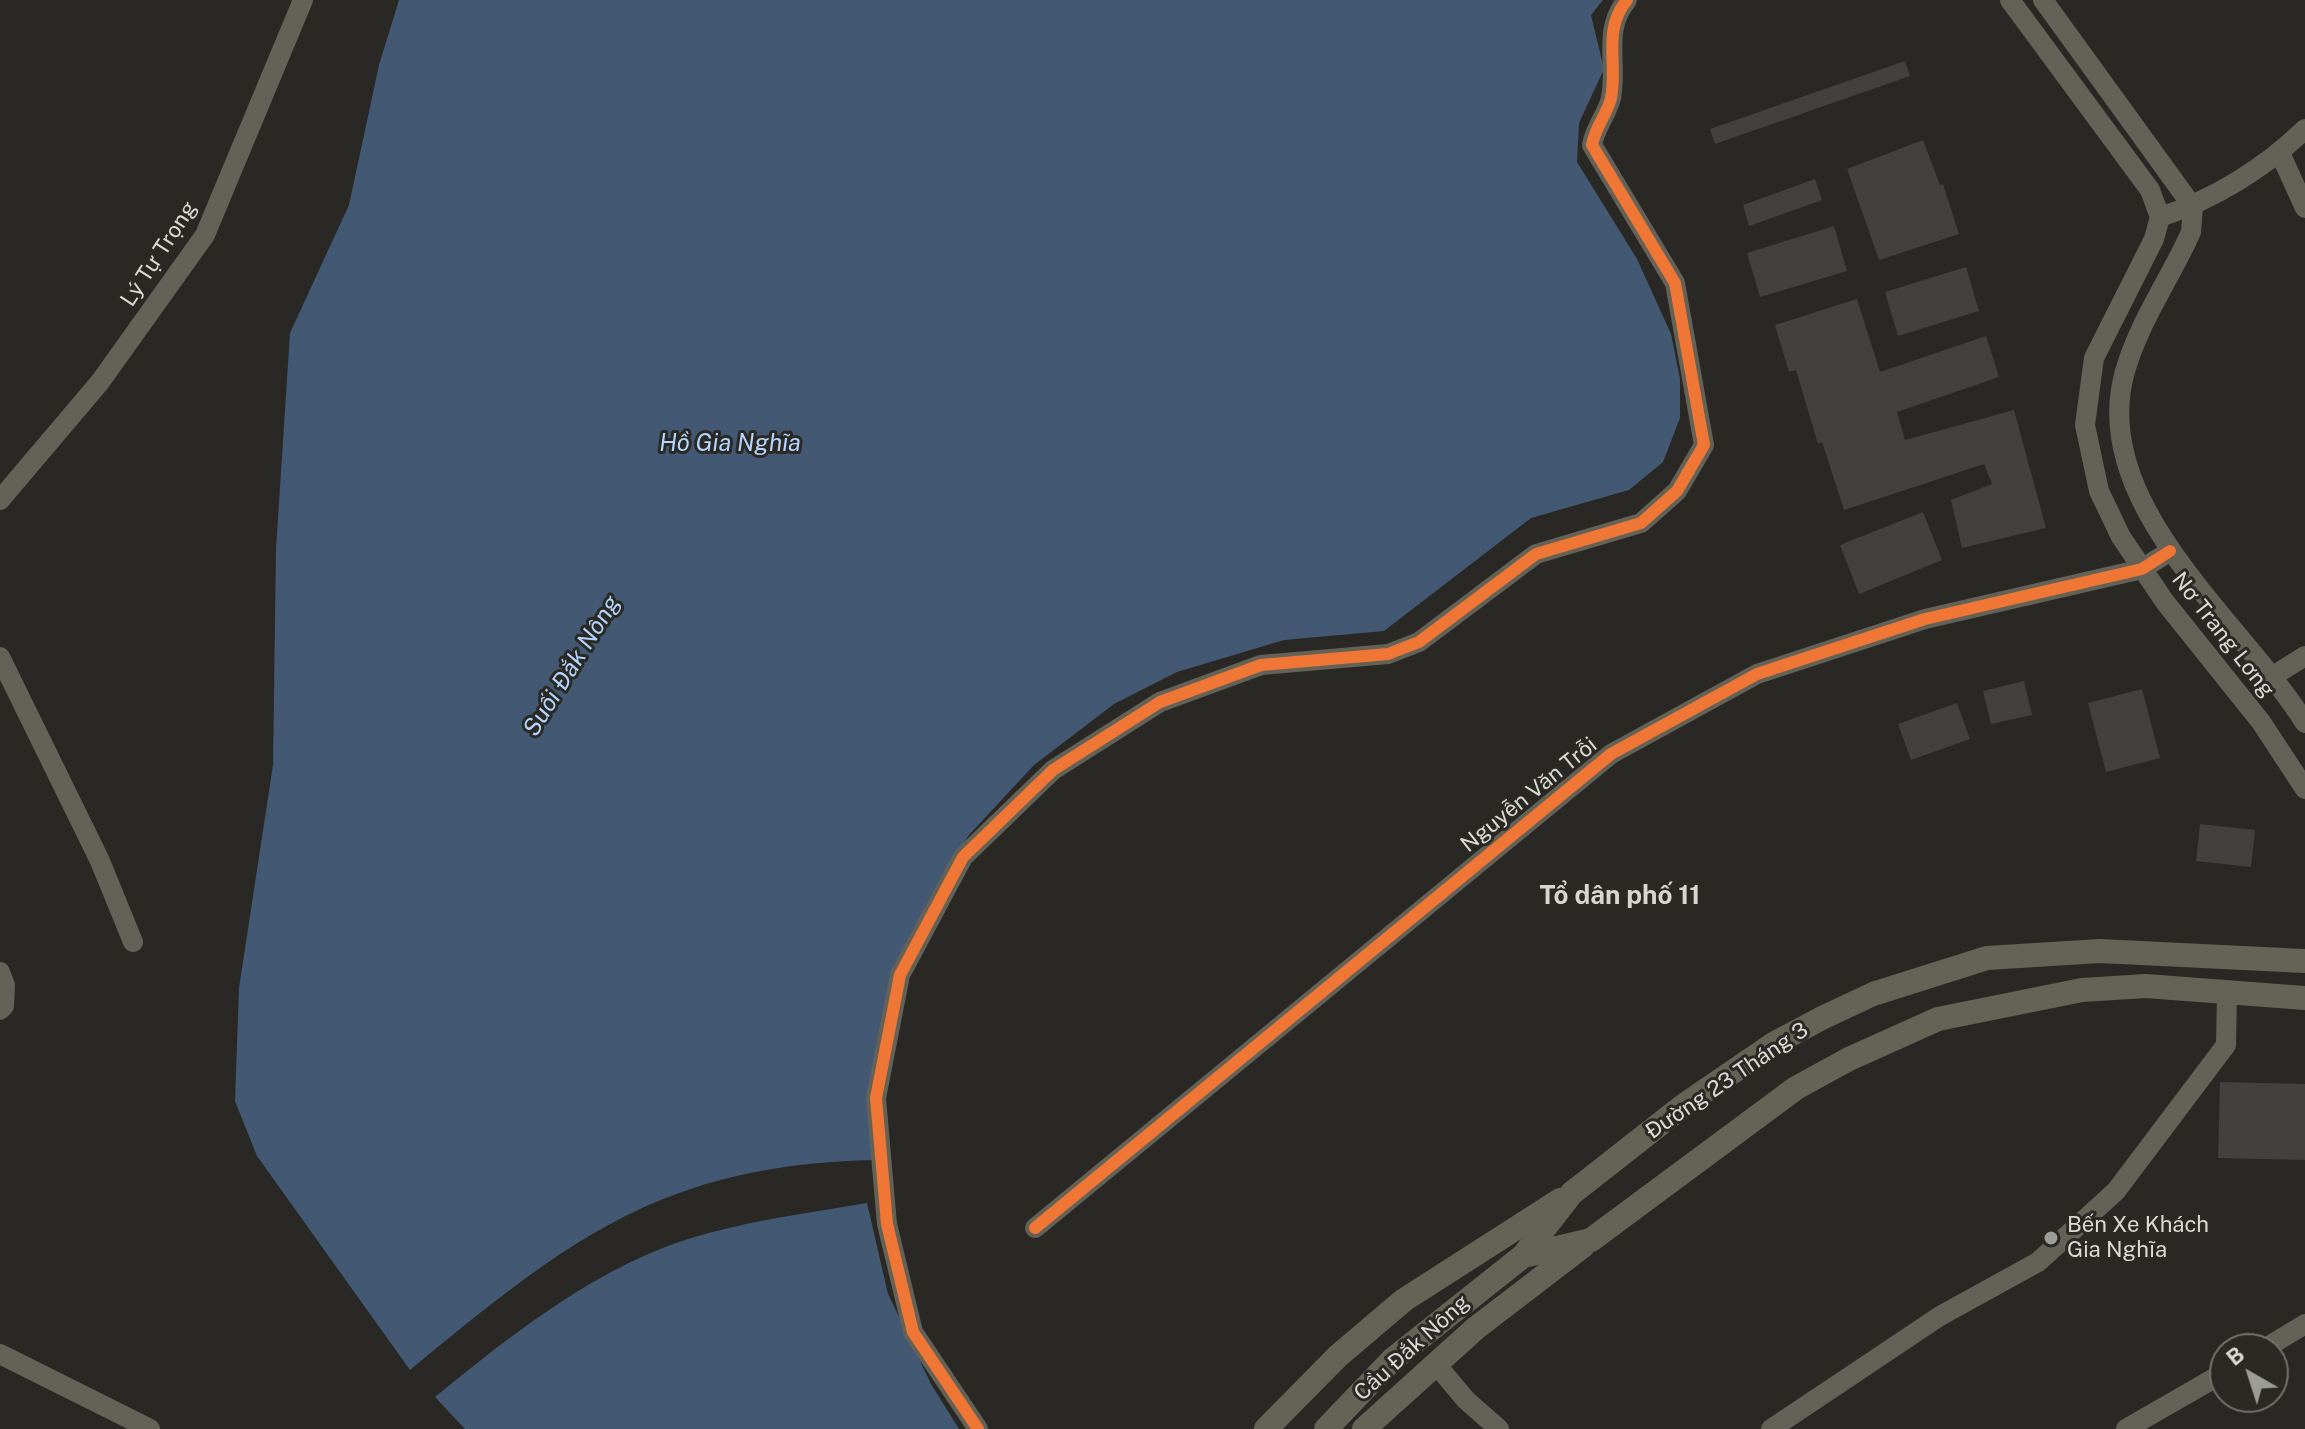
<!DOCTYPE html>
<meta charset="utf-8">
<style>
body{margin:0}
#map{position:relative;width:2305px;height:1429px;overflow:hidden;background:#292825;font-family:"Public Sans",sans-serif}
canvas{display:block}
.north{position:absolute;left:2209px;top:1333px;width:80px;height:80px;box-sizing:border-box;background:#2a2924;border:2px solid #70706c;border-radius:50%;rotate:321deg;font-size:22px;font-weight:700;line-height:32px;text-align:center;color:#dadad7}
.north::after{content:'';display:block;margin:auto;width:28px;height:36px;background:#9c9c99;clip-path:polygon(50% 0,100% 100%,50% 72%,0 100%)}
</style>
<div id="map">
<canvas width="2305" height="1429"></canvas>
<div class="north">B</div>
</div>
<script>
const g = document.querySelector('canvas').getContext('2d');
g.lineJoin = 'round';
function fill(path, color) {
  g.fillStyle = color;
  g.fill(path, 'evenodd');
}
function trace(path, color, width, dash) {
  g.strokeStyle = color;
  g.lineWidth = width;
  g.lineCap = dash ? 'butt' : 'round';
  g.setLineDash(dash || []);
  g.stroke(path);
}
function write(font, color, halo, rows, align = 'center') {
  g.font = font + ' "Public Sans",sans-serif';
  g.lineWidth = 6;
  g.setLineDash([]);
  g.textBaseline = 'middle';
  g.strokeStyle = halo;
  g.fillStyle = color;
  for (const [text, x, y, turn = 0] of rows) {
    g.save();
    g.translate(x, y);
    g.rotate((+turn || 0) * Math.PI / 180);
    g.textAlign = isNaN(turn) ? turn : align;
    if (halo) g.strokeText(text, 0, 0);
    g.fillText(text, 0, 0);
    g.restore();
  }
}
const water = new Path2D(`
 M399,0H1603L1591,15L1604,69L1579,123L1577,162L1637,259L1671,334L1680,379V418L1663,462L1629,490L1531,518L1384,631L1284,640L1177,672L1114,704L1034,765L969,835L942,876L918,924L895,989L877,1160C662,1164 568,1240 410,1370L257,1156L235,1101L239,988L273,765L276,549L290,333L349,205L379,65Z
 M867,1203L888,1294L931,1384L959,1429H465L435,1397C506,1339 588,1274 676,1243C737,1222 803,1214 867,1203Z`);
const building = new Path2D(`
 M1905,61L1910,76L1715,144L1710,129Z
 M1923,140L1940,185L1943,184L1959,234L1879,260L1847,169Z
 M1815,179L1822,200L1749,226L1743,205Z
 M1834,226L1847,271L1760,297L1747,253Z
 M1966,267L1979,311L1898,336L1885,292Z
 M1857,299L1880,372L1986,336L1999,377L1897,412L1905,440L2014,410L2046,528L1962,548L1951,500L1992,484L1984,464L1844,510L1822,442L1818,444L1796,370L1789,372L1775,325Z
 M1923,512L1942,560L1859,594L1840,545Z
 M2024,681L2032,715L1991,724L1983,691Z
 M2142,689L2160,758L2106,772L2088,703Z
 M1957,703L1970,739L1911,760L1898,724Z
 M2200,824L2255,830L2251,867L2196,861Z
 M2220,1082L2305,1084V1160L2218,1158Z`);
const minor = new Path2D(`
 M2010,0L2150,190L2160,217L2154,239L2094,358L2085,425L2099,491L2121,537L2165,602L2261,722L2305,789
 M2043,0L2193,207L2191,232C2170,279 2137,325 2124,375C2090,506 2242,622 2305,723
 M2280,153L2305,208
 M2160,217C2213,200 2265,168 2305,129
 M0,500L100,382L205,235L303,0
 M0,657L100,861L133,942
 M2273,676L2305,656
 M0,972L5,985L4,1006L0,1010
 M1035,1228L1611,754L1757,674L1925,619L2142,569L2170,551
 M2264,1349L2305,1324
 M0,1354L150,1429
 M1435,1363L1466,1400L1499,1429
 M978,1429L913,1332L887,1224L876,1098L900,975L963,857L1053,770L1160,702L1261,665L1388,654L1419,642L1536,554L1641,523L1677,491L1704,445L1675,283L1592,145C1595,127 1607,115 1611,98C1618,63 1602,30 1627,0
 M1771,1429L1940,1316L2038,1262L2116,1191L2226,1045L2227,993
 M2126,1429L2225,1372`);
const major = new Path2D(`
 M1523,1256L1591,1240L1796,1088L1849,1059L1938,1019L2082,990L2146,986L2305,998
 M1266,1429L1338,1356L1404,1300L1560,1200
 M1326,1429L1392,1360L1523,1256L1572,1193L1683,1106L1775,1043L1822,1018L1873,994L1987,958L2100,951L2305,961
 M1364,1429L1476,1328L1583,1246`);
const cycleway = new Path2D(`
 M1035,1228L1611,754L1757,674L1925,619L2142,569L2170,551
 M978,1429L913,1332L887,1224L876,1098L900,975L963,857L1053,770L1160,702L1261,665L1388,654L1419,642L1536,554L1641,523L1677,491L1704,445L1675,283L1592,145C1595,127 1607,115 1611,98C1618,63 1602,30 1627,0`);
const markers = [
 [2051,1238,8,"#9c9c99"]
];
const streetNames = [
 ["Lý Tự Trọng",159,254,-57],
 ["Nơ Trang Lơng",2223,635,52],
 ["Nguyễn Văn Trỗi",1529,795,-39],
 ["Đường 23 Tháng 3",1727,1081,-34],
 ["Cầu Đắk Nông",1412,1348,-42]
];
const poiNames = [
 ["Bến Xe Khách",2067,1225],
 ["Gia Nghĩa",2067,1250]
];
const waterNames = [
 ["Hồ Gia Nghĩa",730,444],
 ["Suối Đắk Nông",572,666,-58]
];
const quarterNames = [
 ["Tổ dân phố 11",1620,896]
];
fill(water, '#435973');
fill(building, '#42413f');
trace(minor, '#646257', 20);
trace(major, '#656355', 24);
trace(cycleway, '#f07635', 12);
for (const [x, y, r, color] of markers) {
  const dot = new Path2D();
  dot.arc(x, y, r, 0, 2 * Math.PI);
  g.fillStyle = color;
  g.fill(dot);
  trace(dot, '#2a2924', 3);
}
write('22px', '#dadad7', '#2a2924', streetNames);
write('22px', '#dadad7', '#2a2924', poiNames, 'left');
write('italic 24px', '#b2d4fe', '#2a2924', waterNames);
write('bold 26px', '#d8d6d1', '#2a2924', quarterNames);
</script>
